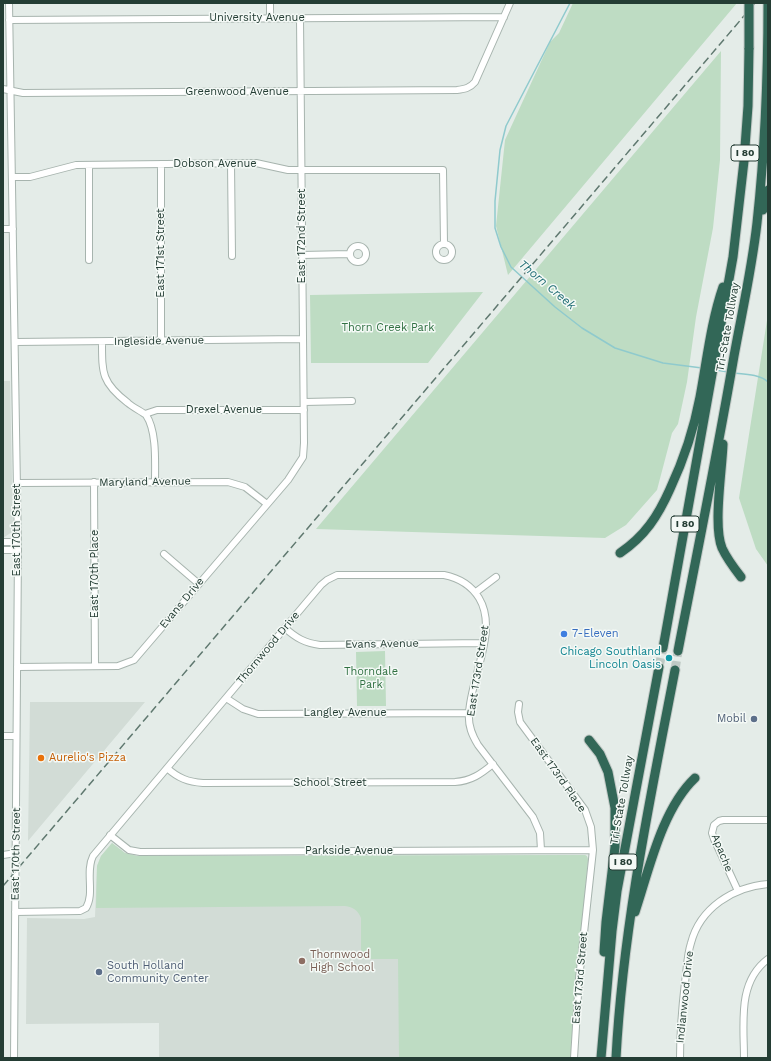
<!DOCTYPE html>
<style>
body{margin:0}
#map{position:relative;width:771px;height:1061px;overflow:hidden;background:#e4ece8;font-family:"Work Sans",sans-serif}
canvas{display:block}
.frame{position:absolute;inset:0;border:4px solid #243d34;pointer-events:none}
</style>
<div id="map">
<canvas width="771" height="1061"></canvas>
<div class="frame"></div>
</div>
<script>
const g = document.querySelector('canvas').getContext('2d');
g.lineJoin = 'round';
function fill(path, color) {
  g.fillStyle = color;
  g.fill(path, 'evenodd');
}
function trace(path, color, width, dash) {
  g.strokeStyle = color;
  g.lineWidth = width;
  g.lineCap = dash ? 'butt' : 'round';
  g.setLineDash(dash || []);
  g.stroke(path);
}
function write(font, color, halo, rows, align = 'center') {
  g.font = font + ' "Work Sans",sans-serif';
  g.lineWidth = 3;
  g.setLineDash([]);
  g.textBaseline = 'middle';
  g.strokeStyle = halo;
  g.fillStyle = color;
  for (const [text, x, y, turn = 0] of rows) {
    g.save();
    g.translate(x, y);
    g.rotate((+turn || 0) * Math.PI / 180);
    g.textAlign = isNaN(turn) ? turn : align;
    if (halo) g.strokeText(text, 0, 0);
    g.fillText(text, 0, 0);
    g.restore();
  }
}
const built = new Path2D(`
 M3,381H10L13,528L12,532L3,538Z
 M30,702H145L28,841Z
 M112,843L125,853L137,856L585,855L588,858V860L574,1003L571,1058H159V1023L26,1024L27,918L84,919L95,917L97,866L101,856Z`);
const green = new Path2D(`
 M573,3H737L508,275L496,226L505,140L550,42L559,33Z
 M721,51L720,160L713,228L696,317L687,382L678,424L672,433L657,490L626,525L605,538L316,529Z
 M483,292L428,363H311L310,295Z
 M768,314V566L756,549L739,498Z
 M385,651L386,706H357L356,652Z
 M112,843L125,853L137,856L585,855L587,856L588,860L574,1003L571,1058H399L398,959H361V918C358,910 353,907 345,906L96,908L97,866L101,856Z`);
const stream = new Path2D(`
 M570,3L506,126L500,150L495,201V228L501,247L511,267L555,307L582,328L615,348L663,363L702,368
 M716,370L728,372
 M734,373C744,374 760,374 768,382`);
const highwayTunnel = new Path2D(`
 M659,667L663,648
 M675,670L678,651`);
const minor = new Path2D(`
 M9,3L18,550L14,1058
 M270,3V18
 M9,20L504,17
 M3,89L23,93L457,90C465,89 470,88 475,82L510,3
 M231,163L232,256
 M161,164V341
 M89,165V260
 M12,177H30L76,165L256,163L288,170H443L444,244
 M3,229H13
 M436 252a8 8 0 1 1 16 0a8 8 0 1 1-16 0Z
 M350 254a8 8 0 1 1 16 0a8 8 0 1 1-16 0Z
 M302,255L350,254
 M15,342L303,339
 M102,342C102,374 102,383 128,403C132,407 143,412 146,415C157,431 155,463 155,481
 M304,402L352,401
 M145,414L157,410H304
 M94,482L95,666
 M17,483L228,482L245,487L267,504
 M3,542H18
 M3,550H18
 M164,554L199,584
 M476,592L496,577
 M285,628C296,638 305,643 320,645L483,643
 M17,667L118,666L134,660L288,480L303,457L304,443L300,18
 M226,698L243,709L258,714L469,713
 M519,704L518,712L520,722L585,810L591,827L593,850L579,979L574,1058
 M3,736H16
 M167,768C178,778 188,782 203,783L455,782C471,781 481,774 493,764
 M110,835L129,850L140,852L593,850
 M3,855L16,853
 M738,891L714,839L712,833L714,825L719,821L723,820H768
 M15,912L80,911L86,908C95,893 85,872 93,856L321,585L327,580L337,575H444C459,578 471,585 479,598C499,631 470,678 469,714C468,726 472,735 478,745L533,817L540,833L541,850
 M680,1058C680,1032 682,1008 685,982C687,969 687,955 691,943C700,908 733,887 768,884
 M744,1058C744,1024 737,982 768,959`);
const highway = new Path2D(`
 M763,210L768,190
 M723,444C722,471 713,526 722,548C727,559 734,568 741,577
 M620,553C645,536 658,516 670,489C684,459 694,429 700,397C707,360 711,322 723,287
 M663,648L733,257L744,161L748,106L749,48
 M678,651C697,553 717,455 734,356C742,312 752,268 757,223C765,150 768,77 768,3
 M589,740L600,754L608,772L615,808V847L606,922L604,952
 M635,912C649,870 662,809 695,778
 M601,1058L612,931L617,891L659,667
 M616,1058C623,927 650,799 675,670`);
const rail = new Path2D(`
 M3,886L755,3`);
const highwayBridge = new Path2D(`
 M749,3V48`);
const markers = [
 [564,634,4,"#3f7fe0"],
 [669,658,4,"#0f9aa8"],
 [754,719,4,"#5c6f8a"],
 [41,758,4,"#e8710a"],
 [302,961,4,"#8d6e63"],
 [99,972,4,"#5c6f8a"]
];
const shields = [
 [745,153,28],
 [685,524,28],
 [623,862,28]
];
const shieldNames = [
 ["I 80",745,153],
 ["I 80",685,524],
 ["I 80",623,862]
];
const streetNames = [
 ["University Avenue",257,18],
 ["Greenwood Avenue",237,92],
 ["Dobson Avenue",215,164],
 ["East 172nd Street",302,236,-90],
 ["East 171st Street",161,253,-90],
 ["Tri-State Tollway",728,327,-80],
 ["Ingleside Avenue",159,341,-1],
 ["Drexel Avenue",224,410],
 ["Maryland Avenue",145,482,-1],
 ["East 170th Street",17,530,-90],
 ["East 170th Place",95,574,-90],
 ["Evans Drive",182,603,-50],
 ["Evans Avenue",382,644,-1],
 ["Thornwood Drive",268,648,-50],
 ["East 173rd Street",478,671,-81],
 ["Langley Avenue",345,713],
 ["East 173rd Place",558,775,55],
 ["School Street",330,783],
 ["Tri-State Tollway",622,800,-80],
 ["Parkside Avenue",349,851],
 ["Apache",722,853,68],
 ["East 170th Street",16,854,-89],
 ["East 173rd Street",580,978,-85],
 ["Indianwood Drive",685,997,-84]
];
const parkNames = [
 ["Thorn Creek Park",388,328],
 ["Thorndale",371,672],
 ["Park",371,685]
];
const shopNames = [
 ["7-Eleven",572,634]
];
const cultureNames = [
 ["Chicago Southland",661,652],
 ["Lincoln Oasis",661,665]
];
const serviceNames = [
 ["Mobil",746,719],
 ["South Holland",107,966,"left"],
 ["Community Center",107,979,"left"]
];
const foodNames = [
 ["Aurelio's Pizza",49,758]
];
const educationNames = [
 ["Thornwood",310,955],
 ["High School",310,968]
];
const waterNames = [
 ["Thorn Creek",547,285,40]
];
fill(built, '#d2dcd6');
fill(green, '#bedcc3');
trace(stream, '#8fcacd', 1.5);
trace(highwayTunnel, '#bec9c4', 9, [9, 4.5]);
trace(minor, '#a7b4ae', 8);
trace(highway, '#c2c9c6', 11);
trace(minor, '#fff', 6);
trace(highway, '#326757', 9);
trace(rail, '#5f786f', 1.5, [8, 4]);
trace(highwayBridge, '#c2c9c6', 11, []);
trace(highwayBridge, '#326757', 9);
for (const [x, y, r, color] of markers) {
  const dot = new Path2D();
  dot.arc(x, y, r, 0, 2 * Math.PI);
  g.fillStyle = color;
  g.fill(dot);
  trace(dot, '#f4f9f6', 1.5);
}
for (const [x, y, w] of shields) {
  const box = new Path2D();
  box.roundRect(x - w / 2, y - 8, w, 16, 3);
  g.fillStyle = '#f4f9f6';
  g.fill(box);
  trace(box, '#243d34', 1);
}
write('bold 10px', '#243d34', null, shieldNames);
write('11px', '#243d34', '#f4f9f6', streetNames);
write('11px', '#317143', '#f4f9f6', parkNames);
write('11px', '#366cbe', '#f4f9f6', shopNames, 'left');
write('11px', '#0d838f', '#f4f9f6', cultureNames, 'right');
write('11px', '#4e5e75', '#f4f9f6', serviceNames, 'right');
write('11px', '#c56008', '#f4f9f6', foodNames, 'left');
write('11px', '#785e54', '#f4f9f6', educationNames, 'left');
write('italic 12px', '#226f75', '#f4f9f6', waterNames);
</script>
